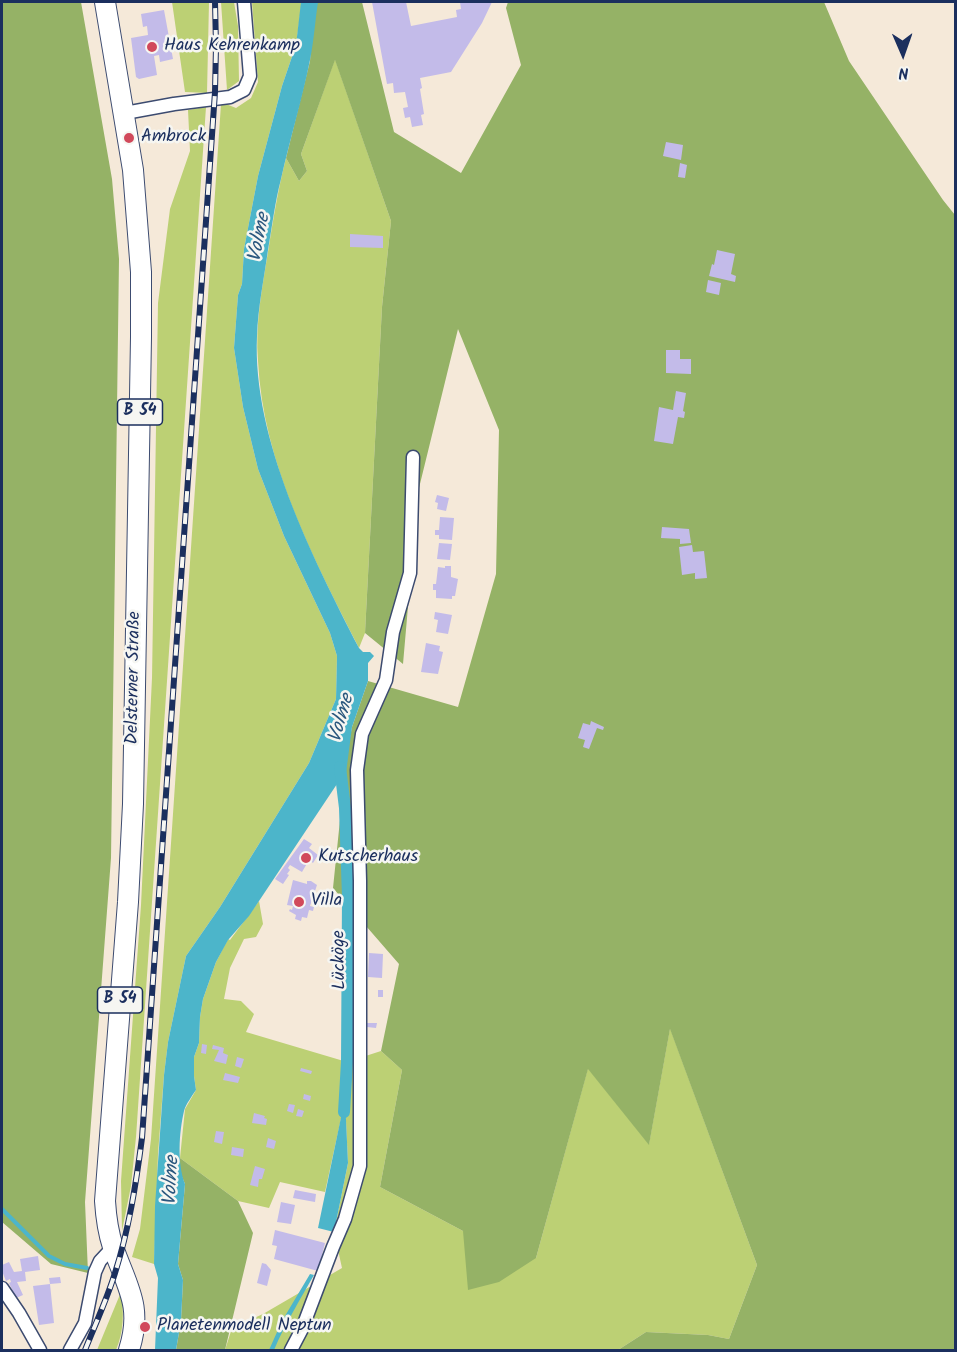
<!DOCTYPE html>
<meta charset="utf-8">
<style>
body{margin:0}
#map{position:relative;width:957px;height:1352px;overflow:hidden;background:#f5e9d9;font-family:Kalam,sans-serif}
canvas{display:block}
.frame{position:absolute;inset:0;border:3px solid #1b2f5e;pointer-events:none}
.north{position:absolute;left:873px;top:24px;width:60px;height:60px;-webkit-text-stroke:4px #f6f6f2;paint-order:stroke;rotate:178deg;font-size:16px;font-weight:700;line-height:24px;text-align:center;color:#1b2f5e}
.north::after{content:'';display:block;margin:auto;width:21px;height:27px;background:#1b2f5e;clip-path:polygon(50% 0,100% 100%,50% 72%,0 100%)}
</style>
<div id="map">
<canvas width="957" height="1352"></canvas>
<div class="frame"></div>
<div class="north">N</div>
</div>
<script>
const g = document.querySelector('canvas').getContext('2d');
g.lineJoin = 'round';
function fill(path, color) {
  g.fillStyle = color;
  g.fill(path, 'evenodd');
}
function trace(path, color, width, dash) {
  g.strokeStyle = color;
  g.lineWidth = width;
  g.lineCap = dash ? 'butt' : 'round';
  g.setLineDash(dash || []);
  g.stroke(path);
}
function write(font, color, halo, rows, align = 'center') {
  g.font = font + ' Kalam,sans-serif';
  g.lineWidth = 5;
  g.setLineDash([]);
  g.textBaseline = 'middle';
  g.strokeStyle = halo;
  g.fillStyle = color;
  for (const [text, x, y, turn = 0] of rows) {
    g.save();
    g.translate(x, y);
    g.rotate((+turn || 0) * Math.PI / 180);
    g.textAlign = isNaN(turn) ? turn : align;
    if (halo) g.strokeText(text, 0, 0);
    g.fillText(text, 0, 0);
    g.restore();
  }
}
const green = new Path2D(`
 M172,2H209L207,93L185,92Z
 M221,2H234L238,26L239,81L227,90Z
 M252,2H301V8L296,45L282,86L258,176L244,249L242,284L238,295L234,348L243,407L258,469L284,536L330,633L337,656L336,699L309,763L220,907L186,956L168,1042L164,1075L158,1154L154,1264L132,1257L140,1229L151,1139L221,104H226L236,108L251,98L258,82Z
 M335,59L391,221L382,307L365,633L359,648C313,558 263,463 258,361C255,325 262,288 268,252C273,221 278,189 286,158L299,181L307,171L301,154Z
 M206,107L136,1137L131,1186L122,1231L121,1181L141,905L152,678L158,303L170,209L190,151L188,110Z
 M259,901L263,924L256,937L244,939L230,968L224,999L241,1001L254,1014L246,1032L347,1062L381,1051L402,1070L380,1187L463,1231L536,1258L588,1068L649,1144L670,1028L757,1265L729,1339L708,1335L646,1332L618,1350H225L232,1328L263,1314L342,1268L334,1232L348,1163L345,1100L325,1192L280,1182L269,1208L238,1201L180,1158L185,1109L196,1090L194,1076V1057L199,1043L200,1017L203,999L216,962L228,939L230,940Z
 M121,1292C124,1313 124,1331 116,1350H97Z`);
const forest = new Path2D(`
 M2,2H81L112,179L119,259L111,858L85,1202L88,1273L51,1264L2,1222Z
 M314,2H362L394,132L461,173L521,65L506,8L508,2H824L849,61L943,200L955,215V1350H618L646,1332L708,1335L729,1339L757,1265L670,1029L649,1145L588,1069L536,1258L499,1282L468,1290L463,1231L380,1187L402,1070L381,1051L399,964L333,888L347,752L352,727L368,681L458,707L496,574L499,430L458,329L418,492L403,664L365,633L382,307L391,221L335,60L301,154L307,171L299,181L286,158L310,61Z
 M180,1158L238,1201L253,1233L225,1350H176L181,1321L183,1280L178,1264L185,1184L180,1172Z`);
const water = new Path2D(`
 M301,2H318C315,21 314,41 310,60C302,100 290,139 281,179C275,202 272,227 268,250C264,279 258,307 257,336C252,439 313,558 359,648L363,652H370L374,656L368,663V681L352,727L345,781H339L249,916L228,940L216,962L203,999L200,1017L199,1043L194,1057V1076L196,1090C192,1096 186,1104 184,1111C179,1133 177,1163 185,1184L178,1264L183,1280L181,1321L176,1350H155L158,1278L154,1264L155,1206L164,1075L168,1042L186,956L220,907L309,763L336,699L337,656L330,633L284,536L258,469L243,407L234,348L238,295L242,284L244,249L258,176L282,86L296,45Z
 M345,1098L348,1163L334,1232L318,1228Z
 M310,1274L314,1275C300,1300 285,1324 274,1350H269L282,1321Z`);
const stream = new Path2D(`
 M2,1209L49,1256L65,1264L87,1268`);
const canal = new Path2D(`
 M340,767L345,808L348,897L347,1062L344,1112`);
const building = new Path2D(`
 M372,2H406L411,26L457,17L456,10L461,9L460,2H492L482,23L451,72L420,78L422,88L420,89L424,114L421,115L423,125L412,127L410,117L405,118L403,108L408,107L405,92L394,93L393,83L387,84Z
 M164,10L173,59L160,62L159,55L154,56L157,75L139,79L136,77L131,38L148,35L147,26L143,27L141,14Z
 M666,142L683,145L681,160L663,156Z
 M680,163L687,165L685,178L678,177Z
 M350,234L383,236V248L350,247Z
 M717,250L735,254L731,274L736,276L735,282L709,276L712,264L714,265Z
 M708,280L721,283L719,295L706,292Z
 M666,350H680V359H691V374L666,373Z
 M676,391L686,393L683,411L685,412L684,418L678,417L673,444L654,441L659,407L673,410Z
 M437,495L449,498L446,511L437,509L438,503L435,502Z
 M440,517L454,518L452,540L439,539V535H435V530H439Z
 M662,527L689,529L691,543L680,544V539L661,538Z
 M439,543L452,544L450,560L437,559Z
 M692,545L693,552L704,551L707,578L695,579V573L682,575L679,547Z
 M445,566H451V577L458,579L455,596H452V599L436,598V590H433V584H436L438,567L445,568Z
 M435,612L452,615L448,634L436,632L438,620L434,619Z
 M426,643L440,646L439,651L443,652L438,674L421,672Z
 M591,721L604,727L603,730L597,728L589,749L583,747L585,740L578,738L583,723L590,725Z
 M304,839L312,844L309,848L318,855L313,863L309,860L302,872L290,865L288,868L290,870L287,874L289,875L283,884L275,879Z
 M293,880L307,884V881H311L317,885L310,906L314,907L313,911L309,910L307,918L302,917L301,921L295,919L296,915L289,911L290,909L292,910L293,906L287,905Z
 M369,953L383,954L382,978L368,977Z
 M378,990H383V997H378Z
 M367,1023H377L376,1028L367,1027Z
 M202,1044L207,1045L206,1054L201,1053Z
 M213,1045L224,1048L223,1053L228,1055L226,1064L214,1061L219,1050L212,1049Z
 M237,1057L244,1059L241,1068L235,1066Z
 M301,1068L312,1071L311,1074L300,1071Z
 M225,1073L240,1077L238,1083L223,1080Z
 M304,1094L311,1096L310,1101L303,1099Z
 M289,1104L295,1105L293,1113L287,1111Z
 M298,1109L304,1111L302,1117L296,1116Z
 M254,1113L265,1116L264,1118L267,1119L266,1125L252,1123Z
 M216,1131L224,1132L222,1144L214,1142Z
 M268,1138L276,1141L274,1149L266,1147Z
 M232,1147L244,1149L243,1157L231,1155Z
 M255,1166L265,1169L262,1179H259L258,1187L250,1185Z
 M295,1190L316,1194L315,1202L293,1198Z
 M281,1202L295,1205L291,1224L277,1222Z
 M275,1230L325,1243L318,1271L274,1259L277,1246L272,1245Z
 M38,1256L40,1270L25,1272L26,1281L17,1282L23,1295L16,1298L9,1283L11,1282L10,1279L6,1281L2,1271V1265L9,1262L14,1272L22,1271L20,1259Z
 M262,1263L266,1264L271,1270L267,1286L257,1283Z
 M60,1277L61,1283L50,1284L49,1278Z
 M50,1284L54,1323L39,1325L33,1286Z`);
const minor = new Path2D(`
 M125,113L174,104L230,97L244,90L250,76L244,2
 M2,1288L19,1313L40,1350
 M70,1350L85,1323L95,1272L100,1261L113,1247
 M291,1350L302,1329L333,1247L345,1219L360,1166V881L357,770L362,734L386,680L393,632L410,573L413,457`);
const primary = new Path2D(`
 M105,2L133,170L141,272V337L133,804L128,902L105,1201C106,1217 108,1232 113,1247C127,1287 143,1306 129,1350`);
const rail = new Path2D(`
 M85,1350C95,1325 107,1299 115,1273C129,1229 136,1184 142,1138L215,92L216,46L215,2`);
const markers = [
 [152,47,6,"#d1495b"],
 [129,138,6,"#d1495b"],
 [306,858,6,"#d1495b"],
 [299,902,6,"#d1495b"],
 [145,1327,6,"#d1495b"]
];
const shields = [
 [140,412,45],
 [120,1000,45]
];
const shieldNames = [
 ["B 54",140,412],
 ["B 54",120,1000]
];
const poiNames = [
 ["Haus Kehrenkamp",164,47],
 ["Ambrock",141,138],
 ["Kutscherhaus",318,858],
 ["Villa",311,902],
 ["Planetenmodell Neptun",157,1327]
];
const streetNames = [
 ["Delsterner Straße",135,678,-89],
 ["Lücköge",341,960,-91]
];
const waterNames = [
 ["Volme",261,238,-79],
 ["Volme",343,719,-74],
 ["Volme",173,1181,-87]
];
fill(green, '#bcd074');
fill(forest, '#95b266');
fill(water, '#4cb5ca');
trace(stream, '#4cb5ca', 4);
trace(canal, '#4cb5ca', 12);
fill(building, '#c3bbe9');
trace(minor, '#3c4b70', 15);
trace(primary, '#3c4b70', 22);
trace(minor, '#fff', 12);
trace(primary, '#fff', 20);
trace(rail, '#1b2f5e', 6);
trace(rail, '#f6f6f2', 4, [11]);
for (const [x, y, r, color] of markers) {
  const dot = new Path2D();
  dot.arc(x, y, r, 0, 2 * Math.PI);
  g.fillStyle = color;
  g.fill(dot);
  trace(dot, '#f6f6f2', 2);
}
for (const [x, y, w] of shields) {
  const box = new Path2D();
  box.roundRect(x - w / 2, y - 13, w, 26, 4.5);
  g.fillStyle = '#f6f6f2';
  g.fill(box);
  trace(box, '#1b2f5e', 1.5);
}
write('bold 16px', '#1b2f5e', null, shieldNames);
write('18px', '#1b2f5e', '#f6f6f2', poiNames, 'left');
write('18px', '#1b2f5e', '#f6f6f2', streetNames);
write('italic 20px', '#2a577e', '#f6f6f2', waterNames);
</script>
